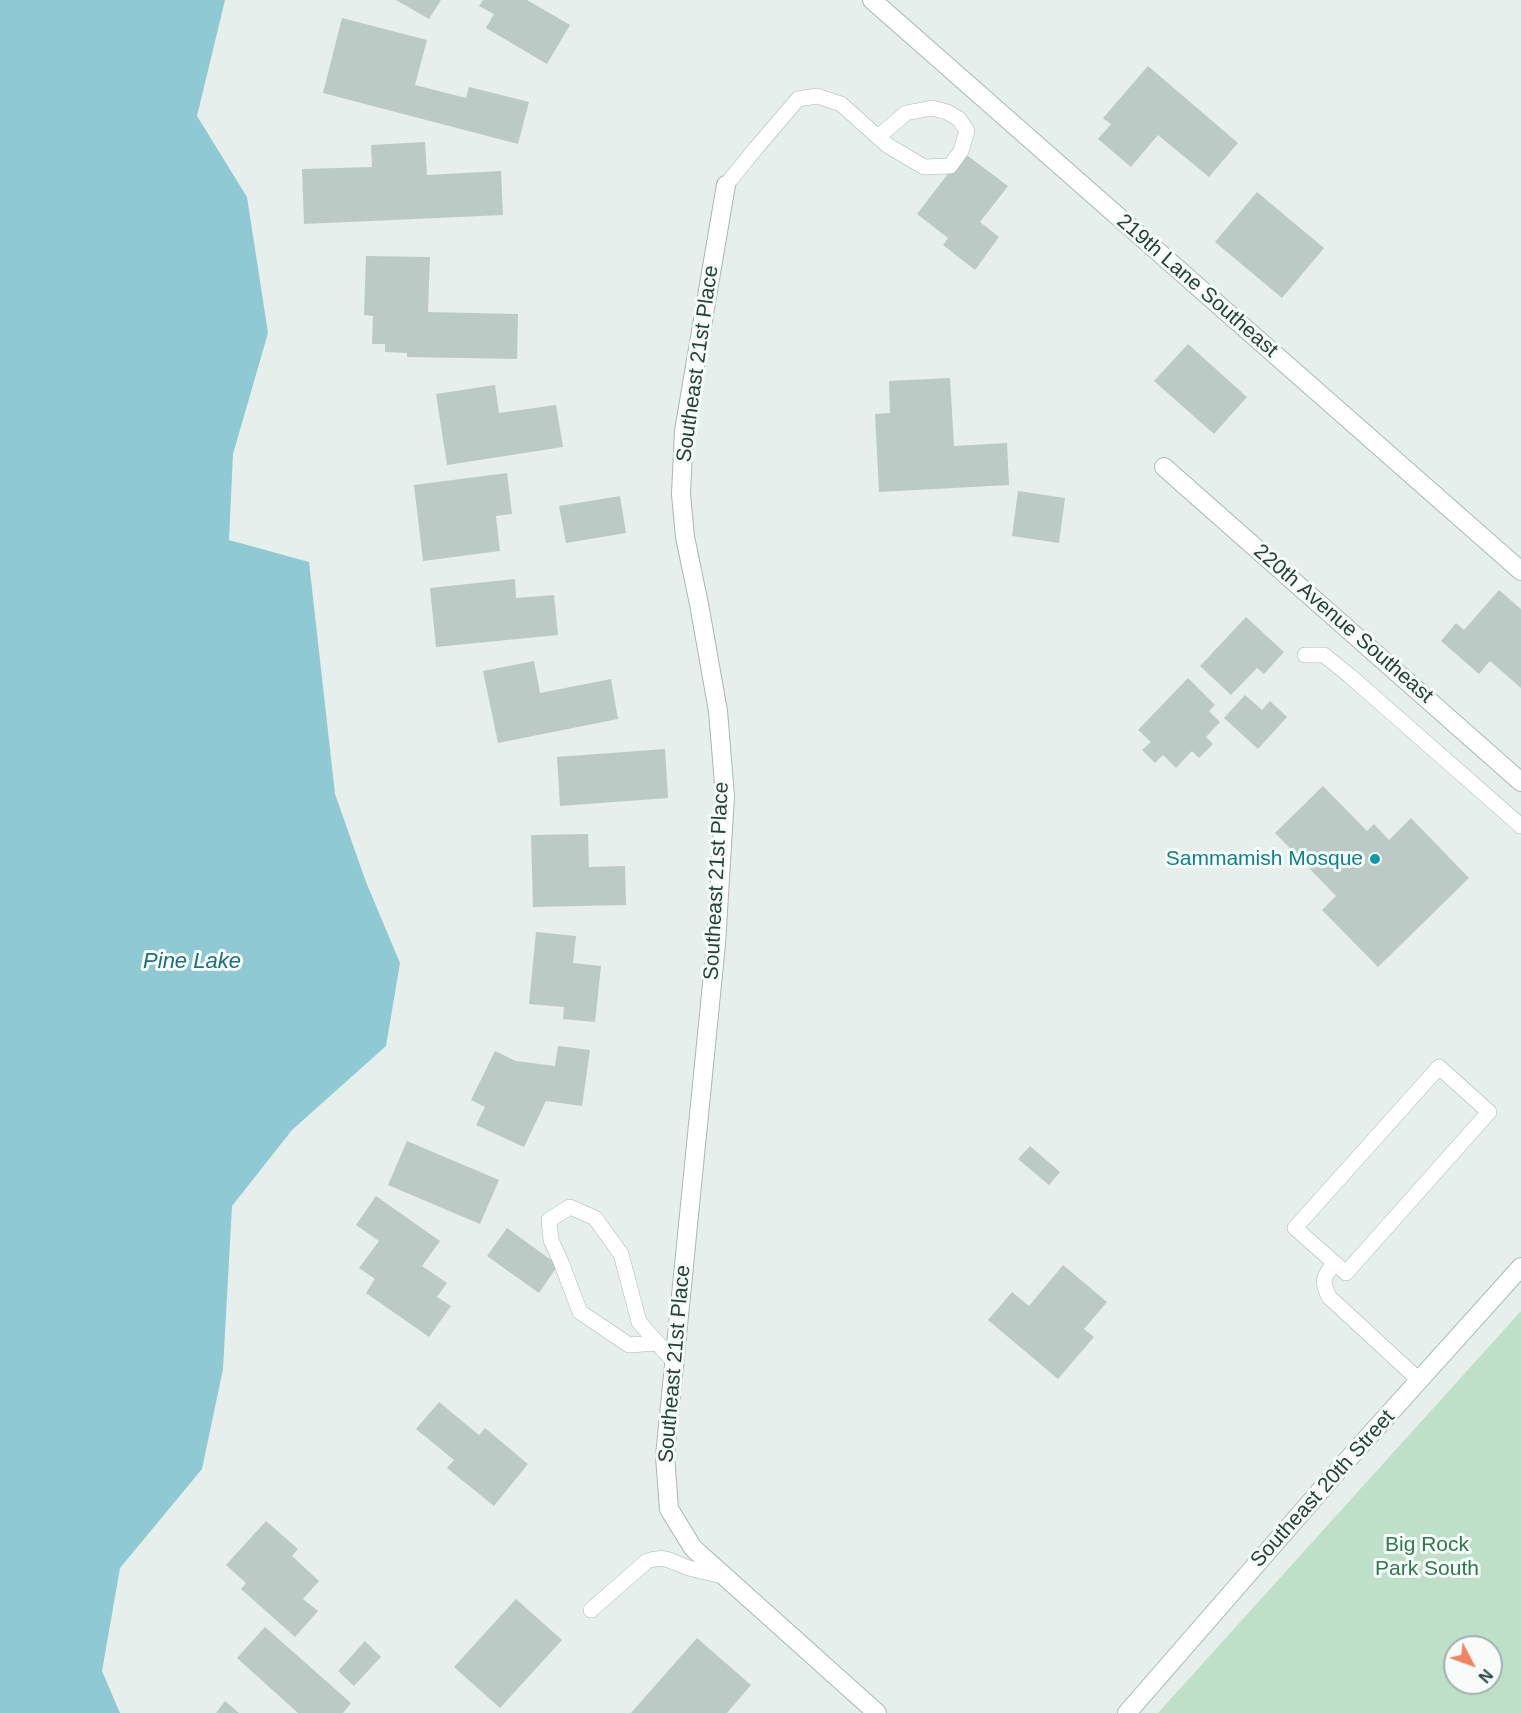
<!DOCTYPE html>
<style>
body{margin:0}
#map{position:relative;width:1521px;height:1713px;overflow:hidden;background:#e6efeb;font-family:Arial,sans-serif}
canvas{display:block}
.north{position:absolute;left:1443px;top:1635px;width:60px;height:60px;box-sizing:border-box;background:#f7fbf9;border:2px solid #a3b1ad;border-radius:50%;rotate:131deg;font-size:16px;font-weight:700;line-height:24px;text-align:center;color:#24423a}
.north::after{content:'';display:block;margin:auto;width:21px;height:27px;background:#f4845f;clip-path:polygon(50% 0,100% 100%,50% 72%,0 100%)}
</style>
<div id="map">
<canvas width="1521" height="1713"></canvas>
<div class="north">N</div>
</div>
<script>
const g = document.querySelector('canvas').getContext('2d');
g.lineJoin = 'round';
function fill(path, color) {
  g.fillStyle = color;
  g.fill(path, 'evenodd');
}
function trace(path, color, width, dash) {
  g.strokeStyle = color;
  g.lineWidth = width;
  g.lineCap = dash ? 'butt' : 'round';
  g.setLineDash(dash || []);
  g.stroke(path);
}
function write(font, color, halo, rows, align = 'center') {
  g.font = font + ' Arial,sans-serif';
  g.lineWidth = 6;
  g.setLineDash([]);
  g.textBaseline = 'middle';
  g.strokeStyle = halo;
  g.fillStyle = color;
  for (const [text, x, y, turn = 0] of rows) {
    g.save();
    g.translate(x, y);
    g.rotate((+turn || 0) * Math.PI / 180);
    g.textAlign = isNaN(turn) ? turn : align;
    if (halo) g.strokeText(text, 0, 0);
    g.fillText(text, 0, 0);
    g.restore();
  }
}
const green = new Path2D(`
 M1521,1311V1713H1158ZM1455,1647H1491V1683H1455Z`);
const water = new Path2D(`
 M0,0H225L197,116L247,197L268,333L233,454L229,540L309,562L335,794L366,882L400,963L386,1046L292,1130L232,1206L223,1369L202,1469L120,1568L102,1671L120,1713H0Z`);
const building = new Path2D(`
 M396,0H441L429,19Z
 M483,0H527L570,25L547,64L486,28L494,14L479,6Z
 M342,18L427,40L415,85L466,98L469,87L529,102L518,144L323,93Z
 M1148,66L1238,143L1209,177L1158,135L1131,167L1098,139L1111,124L1103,118Z
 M425,142L427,175L501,171L503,215L304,224L302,169L372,167L371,145Z
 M964,153L1008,186L980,222L999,237L975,270L943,245L948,238L917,214Z
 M1257,192L1324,248L1282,298L1215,242Z
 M366,256L430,257L428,312L518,314L517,359L407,357V353L385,352V344H372L373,316L364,315Z
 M1188,344L1247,397L1214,434L1154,381Z
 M950,378L954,446L1007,443L1009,485L879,492L875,414L890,413L889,381Z
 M495,385L499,413L556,405L563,447L447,465L436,394Z
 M507,473L512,514L496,516L500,551L423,561L414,485Z
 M1018,491L1065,498L1059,543L1012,536Z
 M620,496L626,533L566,543L559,506Z
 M515,579L516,598L554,595L558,635L436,647L430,588Z
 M1499,590L1521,609V688L1490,661L1479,674L1441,641L1456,623L1464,630Z
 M1246,617L1284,652L1264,674L1257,668L1231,695L1200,666Z
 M534,661L540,693L611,679L618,719L498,743L483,671Z
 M1188,678L1215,705L1209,711L1220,722L1206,737L1213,744L1199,758L1192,751L1176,768L1163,755L1155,763L1142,750L1151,742L1138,730Z
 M1245,695L1262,710L1270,701L1287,717L1258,749L1224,718Z
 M665,749L668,798L560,806L557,757Z
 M1323,786L1367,831L1374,824L1389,840L1411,818L1469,878L1378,967L1322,910L1336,896L1275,833Z
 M588,834L589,867L625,866L626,905L533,907L531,835Z
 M536,932L576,936L573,963L601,966L595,1022L563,1019L564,1007L529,1004Z
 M558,1046L590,1050L582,1106L546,1101L524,1147L476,1125L485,1107L471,1100L495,1051L516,1061L555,1066Z
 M407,1141L499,1180L480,1224L388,1185Z
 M1030,1146L1060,1172L1049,1185L1018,1159Z
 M376,1196L440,1241L422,1266L447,1283L437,1297L451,1306L429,1337L366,1293L375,1279L359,1268L379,1241L356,1225Z
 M507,1228L558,1265L539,1293L487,1256Z
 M1063,1265L1107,1302L1084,1329L1094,1337L1058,1379L988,1320L1012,1292L1029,1306Z
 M439,1402L479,1435L485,1428L528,1464L494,1506L447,1468L454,1460L416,1429Z
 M266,1521L298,1549L292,1556L319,1581L303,1599L318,1611L295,1637L241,1589L246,1583L226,1565Z
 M516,1599L562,1640L500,1708L454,1667Z
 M265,1627L351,1703L343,1713H298L237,1658Z
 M697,1638L751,1685L727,1713H631Z
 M365,1641L381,1657L354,1686L338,1671Z
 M225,1701L239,1713H216Z`);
const lane = new Path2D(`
 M726,185L757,147L798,99L817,96L841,104L887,145L924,167L950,166L961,151L967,131L959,119L947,112L932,108L906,113L878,137
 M1305,655H1324L1350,676L1521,826
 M1439,1067L1489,1112L1346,1273L1295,1228Z
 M1335,1263C1323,1277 1321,1280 1329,1297L1420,1381
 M658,1343L629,1345L580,1312L561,1262L551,1240L549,1220L570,1207L595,1218L621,1254L639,1322L674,1362
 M591,1610L647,1561C665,1555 670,1561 686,1567C698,1571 712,1573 725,1577`);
const street = new Path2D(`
 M872,0L1521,571
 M726,185L684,431L681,494L685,537L699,604L718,711L725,796L716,944L665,1456L669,1509L693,1548L877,1713
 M1164,467L1521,782`);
const secondary = new Path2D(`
 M1127,1713L1342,1466L1521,1267`);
const markers = [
 [1375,859,6,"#0f9aa8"]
];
const streetNames = [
 ["219th Lane Southeast",1197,286,41],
 ["Southeast 21st Place",698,364,-82],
 ["220th Avenue Southeast",1343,624,41],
 ["Southeast 21st Place",717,881,-87],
 ["Southeast 21st Place",675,1364,-85],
 ["Southeast 20th Street",1323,1489,-48]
];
const cultureNames = [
 ["Sammamish Mosque",1363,859]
];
const parkNames = [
 ["Big Rock",1427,1545],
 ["Park South",1427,1569]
];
const waterNames = [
 ["Pine Lake",192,962]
];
fill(green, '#bfe0c8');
fill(water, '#8ec9d4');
fill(building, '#bbcac4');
trace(lane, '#a8b8b2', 16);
trace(street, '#a8b8b2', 20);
trace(secondary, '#a4bbb3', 20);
trace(lane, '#fff', 15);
trace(street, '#fff', 18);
trace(secondary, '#fff', 18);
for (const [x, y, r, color] of markers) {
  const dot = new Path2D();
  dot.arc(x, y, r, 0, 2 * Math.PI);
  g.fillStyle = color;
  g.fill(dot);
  trace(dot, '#f7fbf9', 2);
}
write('21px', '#24423a', '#f7fbf9', streetNames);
write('21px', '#0d838f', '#f7fbf9', cultureNames, 'right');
write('21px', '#2d7a4b', '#f7fbf9', parkNames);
write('italic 22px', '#1c6f80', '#f7fbf9', waterNames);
</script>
